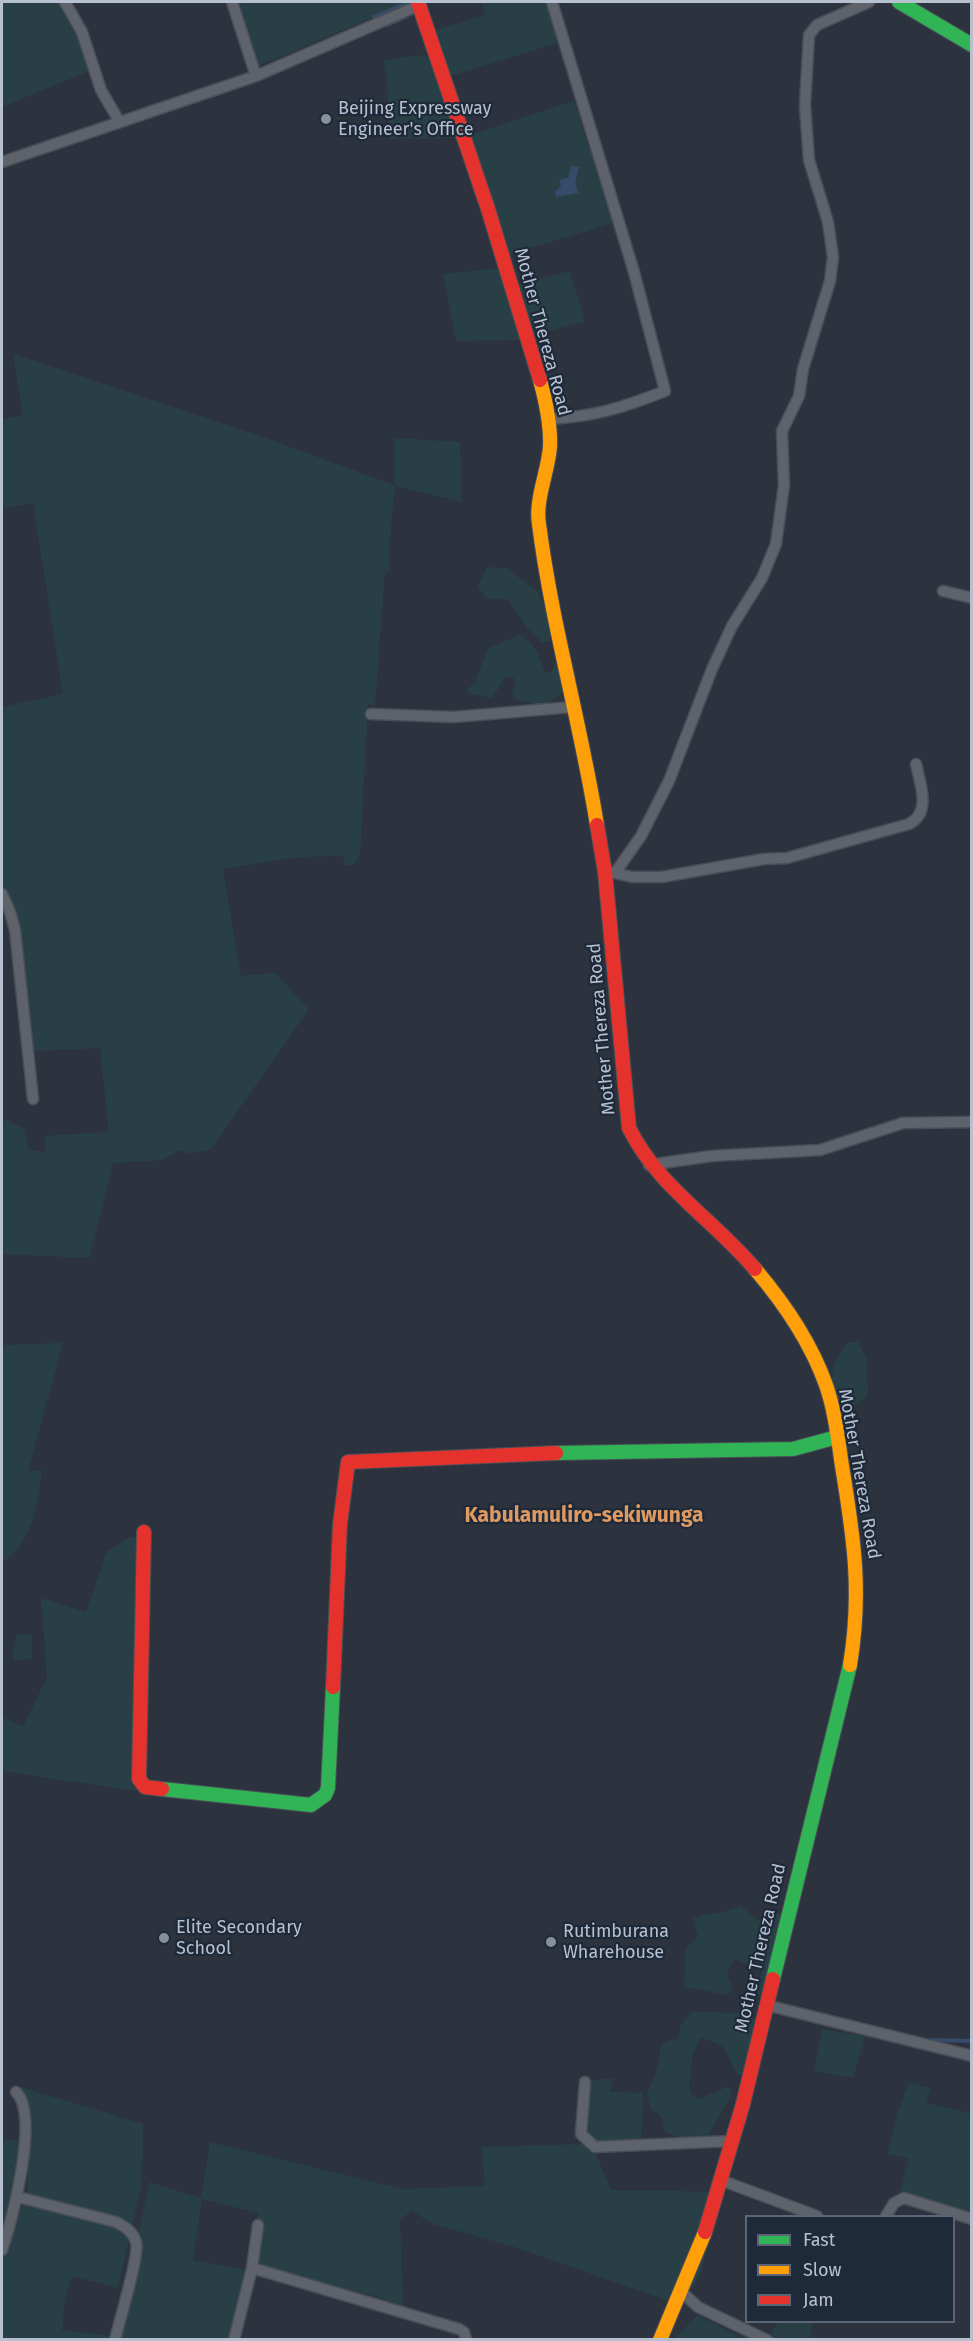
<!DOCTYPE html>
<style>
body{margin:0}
#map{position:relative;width:973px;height:2341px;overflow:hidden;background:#2c333e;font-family:"Fira Sans",sans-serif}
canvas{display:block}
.frame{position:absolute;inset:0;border:3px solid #b7c0ce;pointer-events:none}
.legend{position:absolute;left:745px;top:2215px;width:210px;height:108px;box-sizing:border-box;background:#1e293a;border:2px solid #5b6575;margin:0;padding:8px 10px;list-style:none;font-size:18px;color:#b7c0ce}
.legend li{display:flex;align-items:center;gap:12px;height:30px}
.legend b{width:30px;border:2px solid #5b6575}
</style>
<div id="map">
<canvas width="973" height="2341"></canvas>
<div class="frame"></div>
<ul class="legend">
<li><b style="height:8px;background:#30b455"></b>Fast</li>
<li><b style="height:8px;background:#ff9f0a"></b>Slow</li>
<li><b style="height:8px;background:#e5322d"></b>Jam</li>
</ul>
</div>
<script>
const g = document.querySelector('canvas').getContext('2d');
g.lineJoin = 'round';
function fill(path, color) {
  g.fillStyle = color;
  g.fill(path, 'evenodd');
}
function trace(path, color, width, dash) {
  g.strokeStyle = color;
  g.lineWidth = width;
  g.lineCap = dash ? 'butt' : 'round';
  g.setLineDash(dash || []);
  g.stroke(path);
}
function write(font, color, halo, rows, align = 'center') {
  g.font = font + ' "Fira Sans",sans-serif';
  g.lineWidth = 4.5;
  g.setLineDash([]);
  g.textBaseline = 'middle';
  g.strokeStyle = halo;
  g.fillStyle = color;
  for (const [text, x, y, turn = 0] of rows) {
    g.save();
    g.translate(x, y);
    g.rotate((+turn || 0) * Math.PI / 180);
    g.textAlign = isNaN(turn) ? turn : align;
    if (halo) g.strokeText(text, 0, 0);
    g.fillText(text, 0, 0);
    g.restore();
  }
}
const green = new Path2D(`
 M2,2H60L76,32L89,71L2,107Z
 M237,2H408L256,67Z
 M482,2H546L558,43L450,76L436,30L485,15Z
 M417,55L429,58L459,138L389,139L387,78L383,61Z
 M574,101L613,223L507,255L467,136Z
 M501,268L522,340L456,341L443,274Z
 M570,271L585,321L530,336L515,285Z
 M13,354L271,440L394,485V438L460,442L462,502L395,486L389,549L390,571H385L375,705L368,704L360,855L354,865H346L342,856L298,857L223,869L241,976L275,973L309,1009L211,1149L189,1154L180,1150L162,1160L113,1163L89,1258L2,1254V1121L8,1120L25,1130L28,1149L46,1153L44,1136L109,1132L100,1048L33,1051L15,909L2,888V707L63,694L33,503L2,508V419L23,415Z
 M487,567L506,568L537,591L550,620V641L541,642L526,626L508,599H487L478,586Z
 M520,635C535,643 540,656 544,672L551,673L560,655L563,692L545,706L514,699L512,694L516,683L513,677L505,678L492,698L470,694L467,689L475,683L488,648Z
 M848,1342H858L867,1360L868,1394L861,1402L845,1411L838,1409C831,1378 827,1368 848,1342Z
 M63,1343L28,1471L42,1470C38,1502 33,1545 2,1562V1345Z
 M131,1537L136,1538L133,1761L137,1791L2,1771V1717L23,1727L47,1677L41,1598L86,1612L107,1551Z
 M17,1634L32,1635V1658L16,1661L12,1656Z
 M740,1906L759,1920L782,1912L764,1997L758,1994L756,1988L763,1970L734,1959L727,1974L733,1989L728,1995L684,1987L686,1948L698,1936L693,1919C710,1910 722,1916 740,1906Z
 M692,2012L742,2013L755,2019L759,2043L745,2075L737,2074L723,2046L701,2037L692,2057L689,2092L699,2099L729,2086L732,2095L707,2137L694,2142L665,2132L661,2116L651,2110L647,2094L658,2067L661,2044L678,2038L681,2025Z
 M822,2029L865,2036L853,2078L814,2071Z
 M614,2078L610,2092L643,2093L641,2144L593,2141L582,2132L584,2081Z
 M909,2083L931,2088L926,2103L971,2113V2214L899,2196L909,2158L887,2154L897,2114Z
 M20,2087L143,2124L142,2183L118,2288L72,2276L65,2298L62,2330L111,2336V2339L2,2340V2252L28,2193L29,2106Z
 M2,2139L19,2141L21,2168L2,2233Z
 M210,2142L402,2189L485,2186L481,2147L582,2144L594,2150L611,2190L723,2192L700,2274L683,2306L515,2247L433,2224L412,2211L400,2219L403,2307L376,2296L260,2268L258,2213L202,2199L193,2260L249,2270L229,2339L118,2340L149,2182L201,2198Z
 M697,2315L738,2336L736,2339H675Z
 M778,2322H813L809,2339L769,2338Z`);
const water = new Path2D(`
 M571,166L579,167L575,184L579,193L556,197L555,192L561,186L559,180L568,178Z`);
const stream = new Path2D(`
 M374,17L410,2
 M387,25L406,17
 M931,2040L972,2041`);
const street = new Path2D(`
 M65,2L82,32L101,90L119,121
 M232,2L256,76
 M2,162L256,76L420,5
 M549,419C593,417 625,407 665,391L634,272L552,2
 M943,591L972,598
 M371,714L454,717L572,707
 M605,872L615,873L641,836L669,781L712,669L732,626L762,578L776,544L784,485L782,431L799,396L803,369L830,281L833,257L828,222L809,160L805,105L809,35L817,25L869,2
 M615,873L632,877H662L764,859L787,858L909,824C932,812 920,784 916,764
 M2,894L10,912L15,930L33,1099
 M649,1165L711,1156L820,1150L903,1123L972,1122
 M766,2005L972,2056
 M585,2082L581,2134L595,2147L732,2141
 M723,2181L817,2216
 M18,2197L116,2222C125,2227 133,2231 136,2242C140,2254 119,2322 115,2340
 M886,2216L894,2203L904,2198L972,2219
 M2,2250C12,2220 40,2115 16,2092
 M252,2268L459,2329L464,2332L466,2340
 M683,2293L698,2307L767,2340
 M234,2340L252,2268L258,2225`);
const fast = new Path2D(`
 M899,2L972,45
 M556,1453L793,1449L837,1437
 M162,1789L311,1805L325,1795L328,1788L333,1687
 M773,1979L850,1665`);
const slow = new Path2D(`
 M540,380C546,402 551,424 550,447C548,472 535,500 539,524C552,626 581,724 597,825
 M755,1269C784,1303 811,1343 826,1385C835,1411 838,1439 842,1466C854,1539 862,1592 850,1665
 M660,2340L705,2232`);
const jam = new Path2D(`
 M418,2L488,209L540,380
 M597,825L605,872L629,1128C658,1187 714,1220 755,1269
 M144,1532L139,1779L145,1787L162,1789
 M333,1687L340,1524L348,1462L556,1453
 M705,2232L743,2104L773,1979`);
const markers = [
 [326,119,6,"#868f9c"],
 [164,1938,6,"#868f9c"],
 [551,1942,6,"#868f9c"]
];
const poiNames = [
 ["Beijing Expressway",338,109],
 ["Engineer's Office",338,130],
 ["Elite Secondary",176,1928],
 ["School",176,1949],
 ["Rutimburana",563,1932],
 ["Wharehouse",563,1953]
];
const streetNames = [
 ["Mother Thereza Road",542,332,75],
 ["Mother Thereza Road",602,1029,-95],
 ["Mother Thereza Road",859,1474,80],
 ["Mother Thereza Road",761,1948,-77]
];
const quarterNames = [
 ["Kabulamuliro-sekiwunga",584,1516]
];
fill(green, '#284045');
fill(water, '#364b69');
trace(stream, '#364b69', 4);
trace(street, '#494e56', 13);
trace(fast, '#494e56', 16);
trace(slow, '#494e56', 16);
trace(jam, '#494e56', 16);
trace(street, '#5d626b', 10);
trace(fast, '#30b455', 14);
trace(slow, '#ff9f0a', 14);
trace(jam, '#e5322d', 14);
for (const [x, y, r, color] of markers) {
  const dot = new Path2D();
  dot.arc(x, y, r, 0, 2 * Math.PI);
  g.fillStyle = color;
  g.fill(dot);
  trace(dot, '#1e293a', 2);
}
write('18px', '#b7c0ce', '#1e293a', poiNames, 'left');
write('18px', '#b7c0ce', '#1e293a', streetNames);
write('bold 21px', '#df9a61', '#1e293a', quarterNames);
</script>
